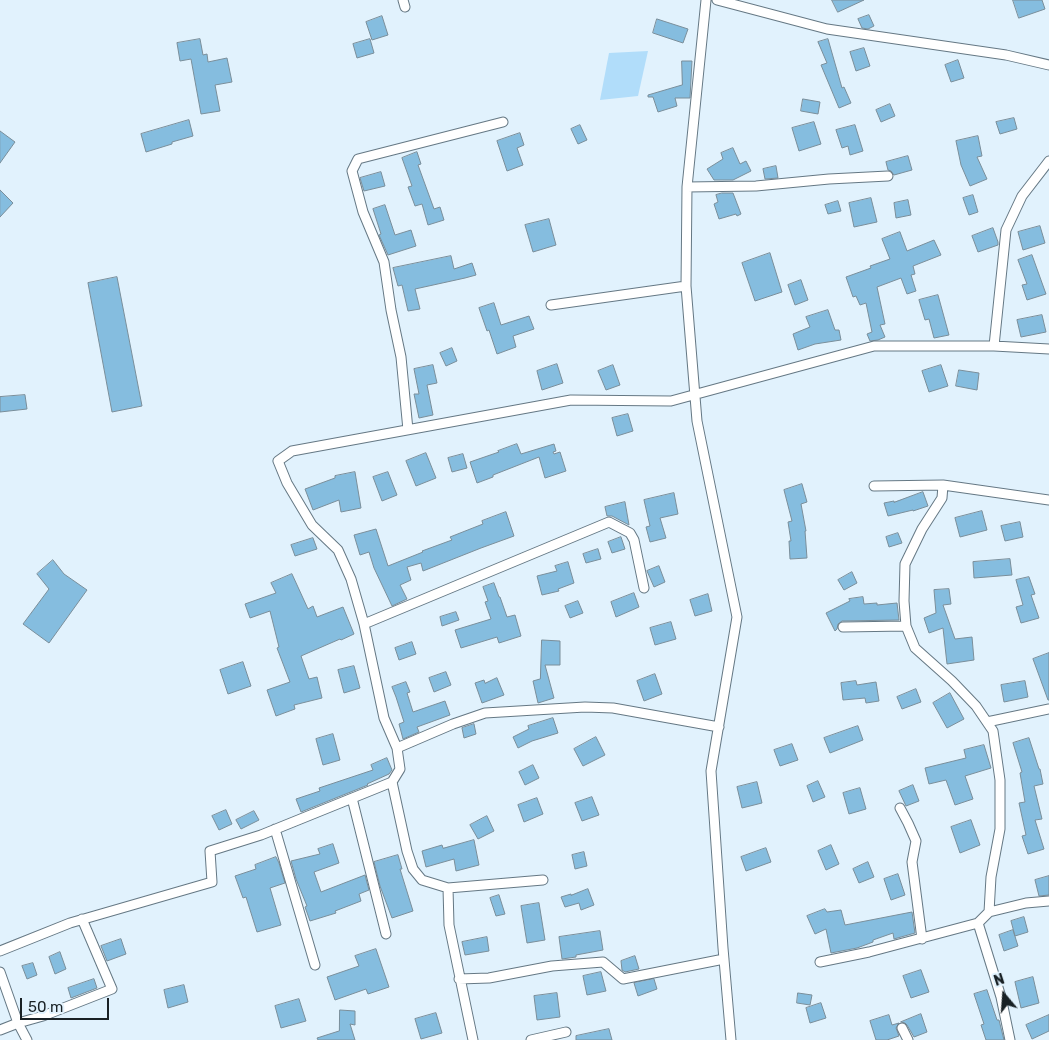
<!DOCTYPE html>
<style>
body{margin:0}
#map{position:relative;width:1049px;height:1040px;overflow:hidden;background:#e1f2fd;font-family:Rubik,sans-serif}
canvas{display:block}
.north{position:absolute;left:979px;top:970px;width:50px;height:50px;-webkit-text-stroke:4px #e1f2fd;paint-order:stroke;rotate:342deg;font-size:14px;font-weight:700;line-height:20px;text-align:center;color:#192125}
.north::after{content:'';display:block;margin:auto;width:18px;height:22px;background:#192125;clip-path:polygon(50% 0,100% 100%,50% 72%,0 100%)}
.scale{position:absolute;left:20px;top:998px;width:89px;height:22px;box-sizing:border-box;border:2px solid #192125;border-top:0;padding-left:6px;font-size:15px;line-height:18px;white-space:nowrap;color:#192125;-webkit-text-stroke:4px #e1f2fd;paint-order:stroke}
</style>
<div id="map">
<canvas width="1049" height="1040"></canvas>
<div class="north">N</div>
<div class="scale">50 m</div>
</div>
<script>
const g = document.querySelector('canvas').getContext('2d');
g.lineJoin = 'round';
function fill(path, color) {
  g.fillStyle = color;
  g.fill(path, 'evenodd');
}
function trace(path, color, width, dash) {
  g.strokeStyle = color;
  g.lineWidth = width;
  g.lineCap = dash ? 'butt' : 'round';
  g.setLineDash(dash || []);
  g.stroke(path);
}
const water = new Path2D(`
 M648,51L638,96L600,100L609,53Z`);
const building = new Path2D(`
 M832,0H864L838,12Z
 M1013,0H1042L1045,9L1019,18Z
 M869,15L874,26L868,29L862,28L858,19Z
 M382,16L388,35L372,40L366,22Z
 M657,19L688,29L683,43L653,33Z
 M200,39L203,55L207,54L208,62L227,58L232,82L215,85L220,111L201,114L191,59L180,61L177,43Z
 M370,39L374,53L357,58L353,44Z
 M828,39L842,88L844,87L851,103L839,108L821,65L827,63L818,42Z
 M864,48L870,66L856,71L850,52Z
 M958,60L964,78L951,82L945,65Z
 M682,61H692L690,98H675L677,106L658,112L653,97H648V95L682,85Z
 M803,99L820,102L818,114L801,111Z
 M890,104L895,116L881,122L876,110Z
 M1014,118L1017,129L1000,134L996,122Z
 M189,120L193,136L172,142V144L146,152L141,134Z
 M814,122L821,144L799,151L792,128Z
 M580,125L587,140L578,144L571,129Z
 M855,125L863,151L850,155L848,146L842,148L836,130Z
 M0,131L15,142L0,163Z
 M520,133L524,145L517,148L523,165L507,171L497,141Z
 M978,136L982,156L977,157L987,179L970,186L961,165L956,141Z
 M733,148L740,164L746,161L751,171L733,180H714L707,169L723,159L721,153Z
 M417,152L421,164L418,165L434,209L440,207L444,220L428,225L422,204L415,206L408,187L412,186L402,158Z
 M908,156L912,170L894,175L891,171L888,170L886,162Z
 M776,166L778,178L765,179L763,169Z
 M381,172L385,186L364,191L360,178Z
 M0,190L13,203L0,217Z
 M722,193H733L741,214L737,216L736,214L719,219L714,204L718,202L716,195Z
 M973,195L978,212L969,215L963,198Z
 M871,198L877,222L854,227L849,203Z
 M908,200L911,215L896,218L894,203Z
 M838,201L841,211L828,214L825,205Z
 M385,205L395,235L411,230L416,246L388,255L379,235L381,234L373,209Z
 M549,219L556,245L533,252L525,225Z
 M1040,226L1045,243L1023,250L1018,232Z
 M993,228L998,242V245L978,252L972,236Z
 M900,232L907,251L934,240L941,255L913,266L915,274L911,275L916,291L907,294L901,278L877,287L885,324L880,325L885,337L878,340L870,341L867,334L872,332L866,303L860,305L856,296L853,297L846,277L871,268L870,266L890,259L882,239Z
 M770,253L782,292L755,301L742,263Z
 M1032,255L1046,294L1027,300L1022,285L1027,284L1018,260Z
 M451,256L454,269L472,263L476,275L465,278L415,289L420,309L408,311L402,285L398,286L393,268Z
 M117,277L142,406L112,412L88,283Z
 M801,280L808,300L795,305L788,285Z
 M938,295L949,335L934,338L929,319L925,320L919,300Z
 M494,303L501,325L529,316L534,329L513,336L516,347L497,354L489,330L487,331L479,308Z
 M828,310L835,330H839L841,340L815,344L798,350L793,334L810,327L806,317Z
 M1042,315L1046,332L1021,337L1017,320Z
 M452,348L457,361L446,366L440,353Z
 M557,364L563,383L542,390L537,371Z
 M433,365L437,383L427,385L433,415L419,418L414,394H419L414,369Z
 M613,365L620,385L606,390L598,371Z
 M941,365L948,386L929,392L922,371Z
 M959,370L979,373L977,390L956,386Z
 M25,395L27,409L0,412V397Z
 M628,414L633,431L617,436L612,418Z
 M517,444L521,454L554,444L556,451L553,452L554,454L560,452L566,471L545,478L539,457L493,475V477L477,483L470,462L499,452L498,451Z
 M426,453L436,478L416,486L406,461Z
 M463,454L467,468L452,472L448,458Z
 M355,472L361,508L341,512L339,500L313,510L305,489L335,478V476Z
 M388,472L397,495L382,501L373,477Z
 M802,484L807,502L801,504L806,531H805L807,558L790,559L789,541H791L788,522L792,521L784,490Z
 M923,492L928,506L913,511V510L888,516L884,503L894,501V502Z
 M674,493L678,514L660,518L666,538L650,542L646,527L650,526L644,500Z
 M625,502L629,525L612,516H607L605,507Z
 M982,511L987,530L960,537L955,518Z
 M506,512L514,536L481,548L423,571L421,563L407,567L411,580L400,585L407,599L392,606L374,568L369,552L360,555L354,535L376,529L388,566L423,552L422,551L452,540L450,537L483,524L482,521Z
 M1020,522L1023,537L1005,541L1001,526Z
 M898,533L902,543L889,547L886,537Z
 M621,537L625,549L612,553L608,542Z
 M313,538L317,549L295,556L291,545Z
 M598,549L601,559L586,563L583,554Z
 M1010,559L1012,575L974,578L973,562Z
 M53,560L64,574L87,590L49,643L23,624L49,589L37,574Z
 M568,562L574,583L558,589L559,591L542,595L537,576L557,571L555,566Z
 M659,566L665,582L654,587L647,571Z
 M852,572L857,583L844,590L838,580Z
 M292,574L308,609L313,606L317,617L343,607L354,634L341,640L340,639L301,656L309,679L317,677L322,698L294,705L295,709L276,716L267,690L290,682L277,648L279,647L270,611L250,618L245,604L276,593L271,583Z
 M1029,577L1035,594L1031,595L1039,618L1021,623L1016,607L1023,605L1016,580Z
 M494,583L499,597H500L507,617L515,615L521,636L499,643L497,637L461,648L455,630L491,619L485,602L488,601L483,587Z
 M949,589L951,604L943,605L955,639L972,637L974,660L947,664L943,628L929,633L924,618L936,613L934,590Z
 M634,593L639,607L616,617L611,602Z
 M708,594L712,611L695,616L690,600Z
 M863,597L864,604L877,603V605L897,603L899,620L842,621L838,624L837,629L835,631L826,613L850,601L849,599Z
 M578,601L583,613L570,618L565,606Z
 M456,612L459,620L442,626L440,617Z
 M671,622L676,639L655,645L650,628Z
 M542,640L560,641V665H545L554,698L538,703L533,681L540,679Z
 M412,642L416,654L399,660L395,648Z
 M1049,653V700H1048L1033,659Z
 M243,662L251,686L228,694L220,670Z
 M354,666L360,688L344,693L338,670Z
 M446,672L451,685L434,692L429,678Z
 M655,674L662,694L644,701L637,681Z
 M497,678L504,695L482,703L475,683L484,680L485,683Z
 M856,681L857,685L876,682L879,701L866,703L865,698L843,700L841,683Z
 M1025,681L1028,697L1004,702L1001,685Z
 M406,682L410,692L407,693L413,712L445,701L450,715L417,727L419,732L403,739L399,724L404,722L396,697L392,687Z
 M916,689L921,702L902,709L897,697Z
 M950,693L964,719L947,728L933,703Z
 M553,718L558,733L532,741L518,748L513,737L529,729L528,726Z
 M474,724L476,734L464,738L462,728Z
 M858,726L863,740L830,753L824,738Z
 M333,734L340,760L323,765L316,739Z
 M596,737L605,755L583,766L574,749Z
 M1029,738L1039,769H1040L1043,784L1034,786L1042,819L1035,820L1044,849L1028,854L1022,836L1026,835L1019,803L1025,802L1020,773L1022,772L1013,743Z
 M792,744L798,760L780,766L774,750Z
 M984,745L991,768L965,776L973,799L955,805L946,780L929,784L925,768L966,758L964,750Z
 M387,758L392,770L389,774L367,784L368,785L301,812L296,799L320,791L319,788L373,770L371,765Z
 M533,765L539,778L525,785L519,772Z
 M818,781L825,797L813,802L807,786Z
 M757,782L762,803L742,808L737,787Z
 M913,785L919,801L906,806L899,791Z
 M860,788L866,809L849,814L843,793Z
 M592,797L599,815L582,821L575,803Z
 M537,798L543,814L524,822L518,805Z
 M226,810L232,824L219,830L212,816Z
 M254,811L259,820L241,829L236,820Z
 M487,816L494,831L478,839L470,825Z
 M971,820L980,845L960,853L951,827Z
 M474,840L479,865L456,871L454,859L426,867L422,851L442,845L443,848Z
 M333,844L339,863L314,872L321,892L365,875L369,890L359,894L361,901L335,911L336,913L310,921L305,907L307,906L296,879L291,861L320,854L318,849Z
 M831,845L839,864L826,870L818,851Z
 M766,848L771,862L746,871L741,857Z
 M584,852L587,866L575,869L572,855Z
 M398,855L402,869H400L413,911L392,918L380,886L374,862Z
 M276,857L279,863L285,883L270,888L281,925L257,932L246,897L243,898L235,876L256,869L255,865Z
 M868,862L874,877L859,883L853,869Z
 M898,874L905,895L891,900L884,879Z
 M1049,876V895L1039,896L1035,880Z
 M588,889L594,905L581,910L579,903L565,907L561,897L571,894V895Z
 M499,895L505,914L496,916L490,898Z
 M539,903L545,940L527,943L521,906Z
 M825,909L827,912L841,910L845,925L912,912L915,933L894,939L893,933L873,940V942L857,948L831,953L826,929L815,934L807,916Z
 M1024,917L1028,932L1015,936L1011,921Z
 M1013,930L1018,946L1004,951L999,935Z
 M600,931L603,950L576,955V957L562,959L559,937Z
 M487,937L489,951L465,955L462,942Z
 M121,939L126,954L107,961L101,946Z
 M376,949L389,987L368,994L366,989L335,1000L327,977L359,966L355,956Z
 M60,952L66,969L55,974L49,957Z
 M635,956L639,969L625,972L622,970L621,961Z
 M33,963L37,975L27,979L22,966Z
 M921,970L929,992L911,998L903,976Z
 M601,972L606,991L587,995L583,976Z
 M1033,977L1039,1003L1021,1008L1015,982Z
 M94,979L97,988L71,998L68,988Z
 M654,979L657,989L638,996L634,983Z
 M184,985L188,1002L168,1008L164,990Z
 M987,990L997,1020H999L1004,1040H986L981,1025L984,1024L974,994Z
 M557,993L560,1017L537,1020L534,996Z
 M798,993L812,995L810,1005L797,1003Z
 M299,999L306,1021L281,1028L275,1006Z
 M821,1003L826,1018L810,1023L806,1008Z
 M340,1010L355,1011V1025L350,1024L355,1040H318L317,1038L339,1031Z
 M436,1013L442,1033L421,1039L415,1019Z
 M921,1014L927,1032L914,1037L907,1025L905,1023L901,1022Z
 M889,1015L892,1025L899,1023L896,1028L899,1036L887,1040H876L870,1021Z
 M1049,1015V1031L1032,1039L1026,1025Z
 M609,1029L612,1040H576V1036Z`);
const minor = new Path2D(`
 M403,0L405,7
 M706,0L687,187L686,286L697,421L737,617L711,771L723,948L731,1040
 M717,0L827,29L1006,55L1049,65
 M687,187L756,186L829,179L888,176
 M551,305L686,286
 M994,346L1006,230L1022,196L1049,161
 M408,430L401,357L391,310L384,262L363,212L352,171L358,159L503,122
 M874,486L943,485
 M364,624L609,522L630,533L634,540L644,588
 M843,627L906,626
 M987,722L1049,709
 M397,748L453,724L485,713L585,707L613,708L719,727
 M392,782L407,851L413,869L422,880L448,888L543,880
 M352,798L386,934
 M900,808L908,823L916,841L912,862L922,939
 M275,829L315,965
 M448,888L449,925L473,1040
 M989,912L1026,903L1049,901
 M0,951L70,923L212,882L210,851L261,835L392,782L400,769L397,748L384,718L364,624L351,579L338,550L312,525L287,483L278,461L292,451L571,400L671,401L874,346H994L1049,349
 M820,962L869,952L978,923
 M0,972L18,1023L0,1030
 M459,979L489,978L552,966L603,962L623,979L724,959
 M902,1028L908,1040
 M27,1040L18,1023L43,1016L112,989L82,919
 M531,1040L566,1032
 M1010,1040L1001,997L978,923L989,912L991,877L1000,829V780L993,731L976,706L952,681L915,648L906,626L904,601L905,564L922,529L942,498L943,485L1049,500`);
fill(water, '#b1ddfa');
fill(building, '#85bddf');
trace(building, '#7a8e9a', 1);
trace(minor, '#657884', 11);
trace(minor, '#fff', 9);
</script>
